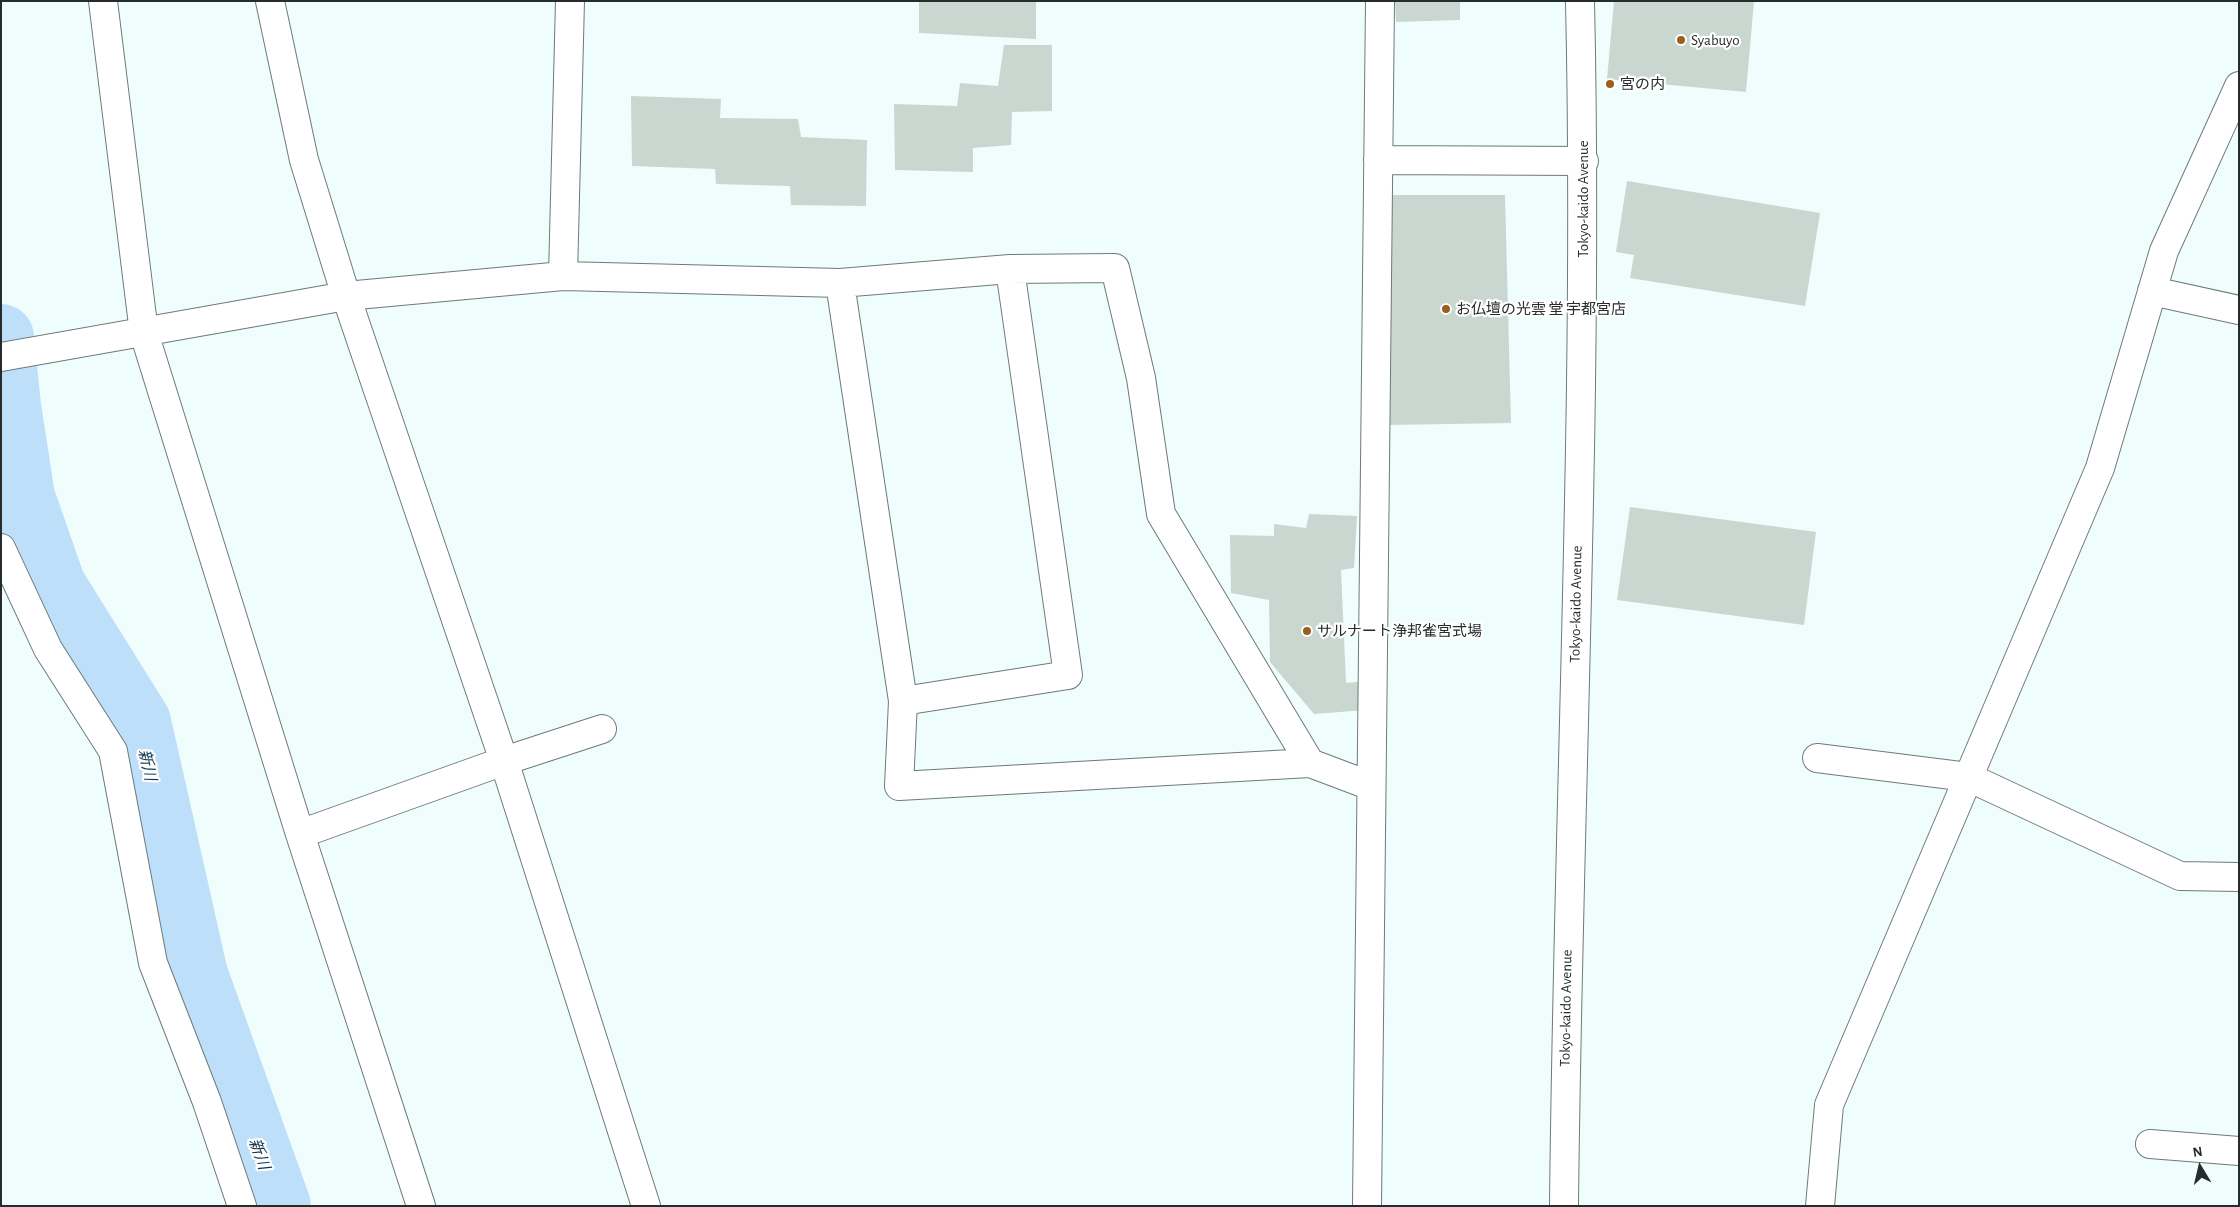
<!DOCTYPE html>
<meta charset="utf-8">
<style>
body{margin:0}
#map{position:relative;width:2240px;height:1207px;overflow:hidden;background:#effefc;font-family:"Alegreya Sans",sans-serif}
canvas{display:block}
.frame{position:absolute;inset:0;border:2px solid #262b2b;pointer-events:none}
.north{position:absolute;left:2175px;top:1142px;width:50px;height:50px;-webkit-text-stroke:4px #fff;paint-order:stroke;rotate:351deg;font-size:14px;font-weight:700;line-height:20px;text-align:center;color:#262b2b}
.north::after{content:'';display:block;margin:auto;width:18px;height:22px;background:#262b2b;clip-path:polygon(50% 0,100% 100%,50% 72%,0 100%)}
</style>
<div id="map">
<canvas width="2240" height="1207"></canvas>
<div class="frame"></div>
<div class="north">N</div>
</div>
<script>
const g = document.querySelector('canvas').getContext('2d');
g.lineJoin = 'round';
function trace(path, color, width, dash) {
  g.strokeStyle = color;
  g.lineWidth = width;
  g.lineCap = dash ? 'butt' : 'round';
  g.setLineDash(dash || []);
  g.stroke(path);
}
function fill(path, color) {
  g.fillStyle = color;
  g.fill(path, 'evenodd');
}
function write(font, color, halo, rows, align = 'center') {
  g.font = font + ' "Alegreya Sans","Noto Sans JP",sans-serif';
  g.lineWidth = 4.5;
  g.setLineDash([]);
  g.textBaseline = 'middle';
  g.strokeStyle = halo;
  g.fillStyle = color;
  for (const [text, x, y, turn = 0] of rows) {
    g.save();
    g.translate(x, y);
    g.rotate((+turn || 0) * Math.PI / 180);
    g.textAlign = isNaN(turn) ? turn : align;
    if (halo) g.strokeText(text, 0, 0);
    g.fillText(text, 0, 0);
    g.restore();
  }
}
const river = new Path2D(`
 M1,337L8,406L22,497L53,586L138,722L195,975L278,1206`);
const building = new Path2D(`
 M919,1H1036V39L919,33Z
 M1395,1H1460V20L1396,22Z
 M1614,1H1754L1746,92L1607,79Z
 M1004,45H1052V111L1012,112L1011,145L973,148V172L895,170L894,104L957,106L960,83L998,86Z
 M631,96L721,99L720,118L798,119L801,137L867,140L866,206L791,205L790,186L716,184L715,169L632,166Z
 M1627,181L1820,213L1805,306L1630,278L1634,255L1616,252Z
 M1385,195H1505L1511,423L1385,425Z
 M1630,507L1816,532L1804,625L1617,600Z
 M1309,514L1357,516L1354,568L1341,570L1346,683L1367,681L1366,710L1314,714L1270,662L1269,600L1231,593L1230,535L1274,536V524L1306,528Z`);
const minor = new Path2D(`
 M103,1L144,333L300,834L421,1206
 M270,1L304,160L346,296L504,761L646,1206
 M1378,160L1584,161
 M563,276L840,283L1010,269L1115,268L1141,378L1161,514L1310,763L1371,786
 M840,283L903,701L899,786L1310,763
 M2152,291L2239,310
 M1,357L346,296L563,276L570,1
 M1,548L48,649L113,751L153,963L207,1102L242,1206
 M903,701L1068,675L1010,269
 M1817,758L1968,777L2180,876L2239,877
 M300,834L504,761L602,729
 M2150,1144L2239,1151
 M1367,1206L1380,1
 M1820,1206L1829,1105L2100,468L2164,251L2239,86`);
const highway = new Path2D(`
 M1564,1206C1568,804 1589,403 1580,1`);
const markers = [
 [1681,40,5,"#995f1d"],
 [1610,84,5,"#995f1d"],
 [1446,309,5,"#995f1d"],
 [1307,631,5,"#995f1d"]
];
const poiNames = [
 ["Syabuyo",1691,40],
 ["宮の内",1620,84],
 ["お仏壇の光雲 堂 宇都宮店",1456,309],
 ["サルナート浄邦雀宮式場",1317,631]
];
const streetNames = [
 ["Tokyo-kaido Avenue",1583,199,-90],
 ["Tokyo-kaido Avenue",1576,604,-89],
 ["Tokyo-kaido Avenue",1566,1008,-89]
];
const waterNames = [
 ["新川",147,765,77],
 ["新川",259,1154,70]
];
trace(river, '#bddff9', 66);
fill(building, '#cad6d0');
trace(minor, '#6d7a79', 30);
trace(highway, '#6d7a79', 30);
trace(minor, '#fff', 28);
trace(highway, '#fff', 28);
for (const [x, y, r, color] of markers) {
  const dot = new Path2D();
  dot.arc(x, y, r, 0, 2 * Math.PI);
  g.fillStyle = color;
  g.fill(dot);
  trace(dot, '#fff', 2);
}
write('15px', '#262b2b', '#fff', poiNames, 'left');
write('15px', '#262b2b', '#fff', streetNames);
write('italic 16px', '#0f3650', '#fff', waterNames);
</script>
